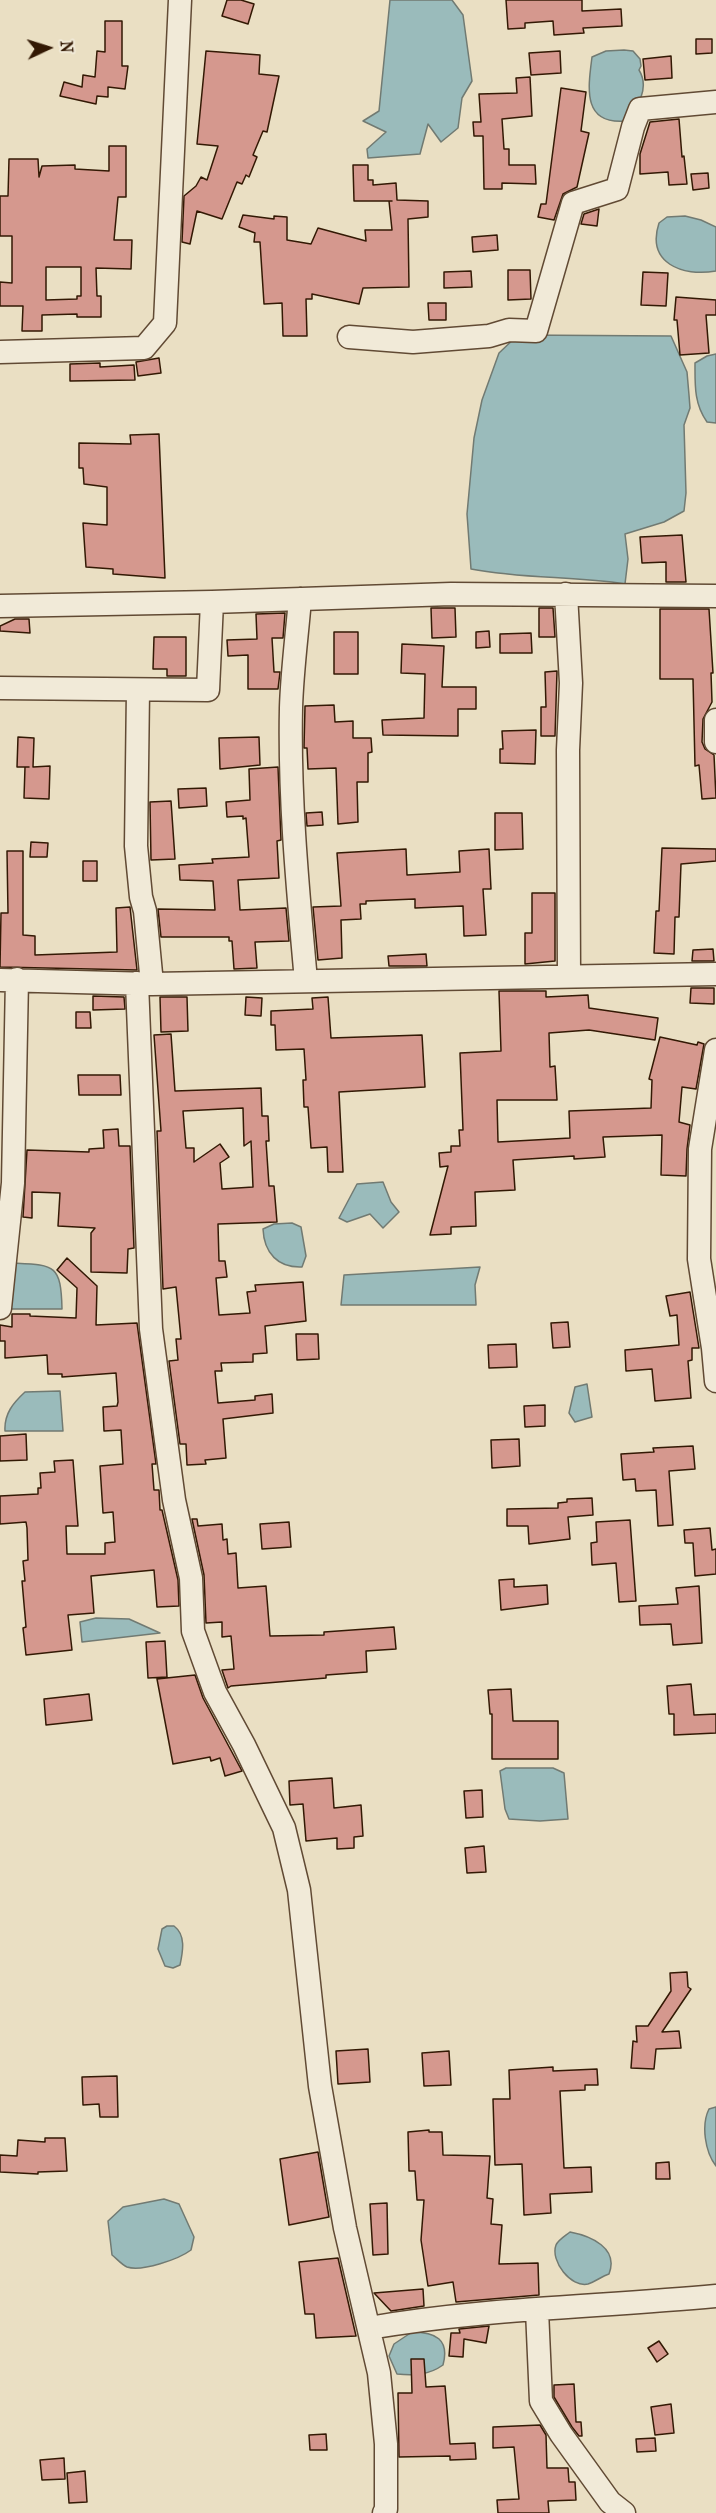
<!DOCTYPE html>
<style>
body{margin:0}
#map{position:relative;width:716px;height:2513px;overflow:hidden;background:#eadfc3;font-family:"IM FELL French Canon",serif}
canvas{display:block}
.north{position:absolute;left:18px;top:18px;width:60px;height:60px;-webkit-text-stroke:4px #f1ead8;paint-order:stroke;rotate:86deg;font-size:16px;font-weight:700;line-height:24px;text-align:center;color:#331904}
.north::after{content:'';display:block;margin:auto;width:21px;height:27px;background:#331904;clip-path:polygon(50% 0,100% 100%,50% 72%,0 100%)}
</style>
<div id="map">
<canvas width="716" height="2513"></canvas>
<div class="north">N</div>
</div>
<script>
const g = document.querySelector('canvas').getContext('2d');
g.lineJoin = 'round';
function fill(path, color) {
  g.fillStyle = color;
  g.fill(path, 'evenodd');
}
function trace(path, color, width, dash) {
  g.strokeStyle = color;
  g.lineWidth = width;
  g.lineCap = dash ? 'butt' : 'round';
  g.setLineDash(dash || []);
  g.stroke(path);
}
const water = new Path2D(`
 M390,0H452L463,15L472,81L462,98L458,128L441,142L428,124L420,154L368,158L367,149L386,132L363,121L379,111Z
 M624,50L633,51L640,59L641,66L639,70C650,88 638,106 626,121C582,125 588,88 592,57L606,51Z
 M685,216L701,220L716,227V271C682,277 646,263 659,223L667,217Z
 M518,335L671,336L687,372L689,395L690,408L684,425L686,493L684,511L664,522L625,534L628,559L625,584C574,576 522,579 471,569L467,514L474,438L482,400L499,353Z
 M716,354V423L707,422C694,404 695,385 695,363L707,356Z
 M383,1182L391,1202L399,1212L383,1228L370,1214L347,1222L339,1218L357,1184Z
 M292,1223L301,1227L306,1256L302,1267C278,1268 264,1253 263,1229L274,1224Z
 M11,1263C54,1265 61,1263 62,1309H11Z
 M480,1267L475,1285L476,1305H341L344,1275Z
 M587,1384L592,1417L575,1422L569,1413L575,1387Z
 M60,1391L63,1431H5C4,1414 13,1403 25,1392Z
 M96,1618L129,1619L160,1633L82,1642L80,1622Z
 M506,1768H553L564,1773L568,1819L540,1821L509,1819L505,1809L500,1771Z
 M167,1926H174C186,1935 183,1951 180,1965L173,1968L165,1966L158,1949L162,1929Z
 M716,2107V2166C705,2152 701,2125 709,2109Z
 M164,2199L179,2204L194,2237L191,2250C179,2259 142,2272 127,2267C122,2265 116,2258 112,2255L108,2221L123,2207Z
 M570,2232C591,2236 619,2248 609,2274C602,2276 595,2282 588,2284C571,2288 550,2261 556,2245C558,2240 565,2236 570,2232Z
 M412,2332C435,2332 450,2339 443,2365C429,2375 414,2376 397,2374L389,2356L394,2344Z`);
const building = new Path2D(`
 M227,0H241L254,4L248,24L222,16Z
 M506,0H582V11L621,9L622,26L583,28L584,33L554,35L553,21L525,23V28L508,29Z
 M105,21H122V66H128L125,89L108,87V97L97,96L96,104L60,96L64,82L82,87L83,75L95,77L97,51L105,52Z
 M696,39H712V53L696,54Z
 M206,51L260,55L259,74L279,76L267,132L263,131L253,155L257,157L249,177L246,175L242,184L237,182L222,219L197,211L190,244L182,242L184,196L196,186L201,177L207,180L218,146L197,144Z
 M560,51L561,73L531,75L529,53Z
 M671,56L672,78L645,80L643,59Z
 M530,77L532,116L502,119L504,149H509V165H535L536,184L502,183V189H484L483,136H474L473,122H481L479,94L517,93L516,78Z
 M561,88L586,92L581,131L589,133L577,187L563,194L554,220L538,217L541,204H546Z
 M679,119L682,157L684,156L687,184L669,185L668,172L640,174V154L650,122Z
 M109,146H126V197H118L114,240H132L131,269L96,268L97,296H101V317H77V314L42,315V331H22L23,306H0V282L12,283V236H0V196H8L9,159H38L39,177L42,166L75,165V169L109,171ZM46,267H81V296H77V299L46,300Z
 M353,165H368V180H373V185L396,183L397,200L428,201V217L408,219L409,287L363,288L359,304L312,294V299H306L307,336H283L282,303L264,304L260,242H254L255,233L239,227L243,215L274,219V216L287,217V240L311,244L318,228L366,241L365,230H392L389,201H392H354Z
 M708,173L709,188L693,190L691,174Z
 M599,209L597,226L581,224L584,214Z
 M497,235L498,250L473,252L472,237Z
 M508,270H530L531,299L508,300Z
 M471,271L472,287L444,288V272Z
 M643,272L668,273L666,306L641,305Z
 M676,297L716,300V315H706L709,353L680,355L677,320H674Z
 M428,303H446V320H429Z
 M159,358L161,373L138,376L136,362Z
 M100,363V367L134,365L135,380L70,381V364Z
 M159,434L165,578L113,574V569L86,567L83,523L107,525V487L84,484L83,468H79V443L131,444L130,435Z
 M682,535L686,582H666V562L642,563L640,537Z
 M431,608H455L456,637L432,638Z
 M539,608H553L555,637H539Z
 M660,609H709L713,673H711L712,702L703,719L702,742L705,749L714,755L716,798L702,799L699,765L695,766L693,679H660Z
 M285,613L283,638H272L274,672H280L278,689H248V655L228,656L227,640L257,639L256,614Z
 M15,619H29L30,633L0,631V626Z
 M489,631L490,647L476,648V632Z
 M334,632H358V674H334Z
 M531,633L532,653H500V634Z
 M154,637H186V676H167V669H153Z
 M402,644L444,646L442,687H476V709H458V736L383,735L382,720L424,718L425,674L401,673Z
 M557,671L555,736H541V707H546L545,672Z
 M334,705L335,722L353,721V738H371L372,752L368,753V782H357L358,822L338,824L336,768L308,769L307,748H304L305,706Z
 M536,730L535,764L500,763V749H503L502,731Z
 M18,737L34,738L33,767L50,766L49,799L24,798L25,767H29H17Z
 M259,737L260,765L220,769L219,738Z
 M278,767L281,840L277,841L279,878L238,880L240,910L286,908L289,941L255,942L257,968L234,969L232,941H229V937H161L158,909L215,910L213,881L180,880L179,865L213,863L212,859L249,857L246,818L243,819V816L227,817L226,802L250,800L249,769Z
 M206,788L207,806L179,808L178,789Z
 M171,801L175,859L151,860L150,802Z
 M322,812L323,825L307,826L306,813Z
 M495,813H522L523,849L495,850Z
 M31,842L48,843L47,857H30Z
 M662,848L716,849V861L681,864L679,917H675L674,954L654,953L656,911H659Z
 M406,849L407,875L460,872L459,851L489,849L491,889H483L486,935L464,936L463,906L415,908V899L366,901V904H360L361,919L341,920L342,958L318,960L313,907L341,906L337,853Z
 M7,851H23V935L35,936V955L117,952L116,908L130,907L137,970L0,967L1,913H8Z
 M83,861H97V881H83Z
 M532,893H555V961L525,964V933H532Z
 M713,949L714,961H692L693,950Z
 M426,954L427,966H389L388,956Z
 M691,988H714V1004L690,1003Z
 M499,991H546V997L588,995L589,1008L658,1018L655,1040L589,1030L549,1033L550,1067L555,1066L557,1100H497L498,1142L570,1138L569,1111L651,1108L652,1080L649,1079L660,1037L697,1045L698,1042L704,1044L696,1089L682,1087L679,1122L690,1125L687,1149L686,1176L661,1175L662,1135L603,1137L605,1157L574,1159V1156L513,1160L515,1190L475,1192L476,1226L451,1227V1234L430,1235L448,1166L440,1167L439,1153L451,1152V1146H460L459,1130H463L460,1053L501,1051Z
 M93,996L124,997L125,1009L93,1010Z
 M160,997H187L188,1031L161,1032Z
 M246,997L262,998L261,1016L245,1015Z
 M328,997L331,1038L422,1035L425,1087L339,1092L343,1172H328L327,1147L311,1148L308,1107H304L303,1080H306L304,1049L276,1050L275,1025H271V1011L313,1009L312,998Z
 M76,1012H90L91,1028H76Z
 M171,1034L175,1091L261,1088L262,1116H268L269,1141H266L269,1186H274L277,1222L218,1224L219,1261H225L227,1277L216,1278L219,1315L250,1313L247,1292L256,1291L255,1285L303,1282L306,1321L265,1326L267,1353L253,1354V1362L221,1363L222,1371H215L218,1403L255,1400V1396L272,1394L273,1413L223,1419L226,1458L205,1460L206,1464L187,1465L186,1444H180L169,1361L178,1360L176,1339H181L176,1287L163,1289L157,1131H161L154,1035ZM243,1108L244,1146L251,1141L253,1187L222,1189L220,1163L229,1157L220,1144L194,1162V1148H186L183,1111Z
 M78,1075H120L121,1095H79Z
 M118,1129L119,1146H130L134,1248L128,1249L127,1273L91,1272V1233L95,1228L58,1226L60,1193L32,1192V1218L23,1217L27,1150L89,1152V1149L104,1148L103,1130Z
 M67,1258L97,1286L96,1325L137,1323L156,1464H152L154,1490H159L160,1510H162L178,1580L179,1606L157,1607L154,1570L91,1576L94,1613L68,1615L72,1650L26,1655L23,1628L26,1627L22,1581H25L23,1561L28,1560L27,1528L26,1522L0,1524V1496L38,1494V1488H41L40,1473L55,1472L54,1461L73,1460L78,1526H66L67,1554H105V1543L115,1542L113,1512L103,1513L100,1466L123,1464L121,1430L104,1431L103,1407L117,1406L118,1402L116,1373L62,1377V1374H48L47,1355L5,1358V1341H0V1325L12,1327V1314H30V1316L76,1318L77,1288L57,1270Z
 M690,1292L699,1348H692V1360L688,1361L691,1398L655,1401L652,1369L626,1371L625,1350L679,1345L677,1315L670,1316L666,1296Z
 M568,1322L570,1347L553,1348L551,1323Z
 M296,1334H318L319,1359L297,1360Z
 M516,1344L517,1367L489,1368L488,1345Z
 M545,1405V1426L525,1427L524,1406Z
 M26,1434L27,1460L0,1461V1436Z
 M519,1439L520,1466L492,1468L491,1440Z
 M693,1446L695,1469L669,1471L673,1525L658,1526L656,1490L636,1491L635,1479L623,1480L621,1454L654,1452L653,1448Z
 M592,1498L593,1515L568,1517L570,1539L529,1544L528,1526H507V1509L558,1508V1503L567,1502V1499Z
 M192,1519H197L198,1526L222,1524L223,1540L227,1539L228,1554L236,1553L238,1588L266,1586L270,1636L324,1635V1632L394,1627L396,1649L366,1651L367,1672L326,1675V1678L231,1686L228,1688L222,1670L234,1669L231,1636L222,1637V1622L206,1623L204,1575Z
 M630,1520L636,1601L619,1602L616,1563L592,1565L591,1543L597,1542L596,1522Z
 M289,1522L291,1547L262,1549L260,1524Z
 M710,1528L712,1550L716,1549V1574L695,1576L693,1543H685L684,1530Z
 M514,1579V1587L547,1585L548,1604L501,1610L499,1580Z
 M699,1586L702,1643L673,1645L671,1624L640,1625L639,1606L678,1604L676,1588Z
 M165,1641L167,1677L148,1678L146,1642Z
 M195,1675L203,1698L242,1771L225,1776L220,1758L211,1761L210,1757L173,1764L157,1679Z
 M691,1684L694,1715L716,1714V1733L674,1735V1714H669L667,1686Z
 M511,1689L513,1721H558V1759H492V1714H490L488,1690Z
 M89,1694L92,1720L46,1725L44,1699Z
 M332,1778L334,1808L361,1805L363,1836L354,1837V1848L337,1849V1838L306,1841L303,1804L290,1805L289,1781Z
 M482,1790L483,1817L466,1818L464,1791Z
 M484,1846L486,1872L467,1873L465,1848Z
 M687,1972L688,1987L691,1989L662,2032L679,2031L681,2048L656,2049L654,2069L631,2068L633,2041L637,2042L636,2026H648L671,1991L670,1973Z
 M368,2049L370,2082L338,2084L336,2051Z
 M449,2051L451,2085L424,2086L422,2053Z
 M553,2067V2071L597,2069L598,2085H585V2090L560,2091L564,2168L591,2167L592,2192L550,2194L551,2213L524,2215L522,2164L495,2165L493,2099H510L509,2070Z
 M117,2076L118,2117H100L99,2104L83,2105L82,2077Z
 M429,2130V2132H442L443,2155L490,2156L487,2198L493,2199L491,2224L502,2225L499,2264L538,2263L539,2295L456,2302L453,2282L428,2286L421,2240L424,2200H417L415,2171H409L408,2132Z
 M45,2138H65L67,2171L38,2172V2174L0,2172V2155L17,2156L18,2140L45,2142Z
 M318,2152L329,2217L289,2225L280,2159Z
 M669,2162L670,2179H656V2163Z
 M387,2203L388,2254L373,2255L370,2204Z
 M338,2258L356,2336L316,2338L314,2314H305L299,2262Z
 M423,2289L424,2306L391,2311L374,2293Z
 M489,2326L486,2343L464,2339L463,2357L449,2356L451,2333H460L459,2329Z
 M659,2341L668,2354L657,2362L648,2348Z
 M411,2359H424L426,2387L445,2386L450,2444L475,2443L476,2459L450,2460V2456L399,2457L398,2393H412Z
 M574,2384L576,2422H581L582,2436H579L572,2427L554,2397V2385Z
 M671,2404L674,2433L655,2435L651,2407Z
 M540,2425L546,2435L547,2468H568L569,2482H575L576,2500L548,2501L549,2513H498L497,2500L519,2499L514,2447L493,2448V2427Z
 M326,2434L327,2450H310L309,2435Z
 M655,2438L656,2451L637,2452L636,2439Z
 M64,2458L65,2479L42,2480L40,2460Z
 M85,2471L87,2502L69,2503L67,2473Z`);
const minor = new Path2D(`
 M349,337L413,342L489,336L509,330L536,331L573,203L617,189L633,127L640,109L716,102
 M0,352L144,348L165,323L180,0
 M566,594L571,683L568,750L569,976
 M300,599C297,635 292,672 291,708C289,799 298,891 306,981
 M0,606L212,602L451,594L716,596
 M0,688L208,690L212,602
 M138,690L136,846L141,897L145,911L152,984
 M716,720V742
 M0,980L152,984L716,974
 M137,983L151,1329L174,1500L191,1578L193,1631L215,1692L244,1745L284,1828L299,1890L320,2086L345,2228L379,2373L386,2444V2509L384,2513
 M716,1050L700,1149L699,1259L713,1348L716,1381
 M0,1308L13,1183L17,979
 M537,2310L541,2401L561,2434L610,2502L624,2513
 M369,2328C483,2308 600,2307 716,2296`);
fill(water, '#9abbbb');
trace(water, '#717a72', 1.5);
fill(building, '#d5988e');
trace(building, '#331904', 1.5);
trace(minor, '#614a34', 25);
trace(minor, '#f1ead8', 22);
</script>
